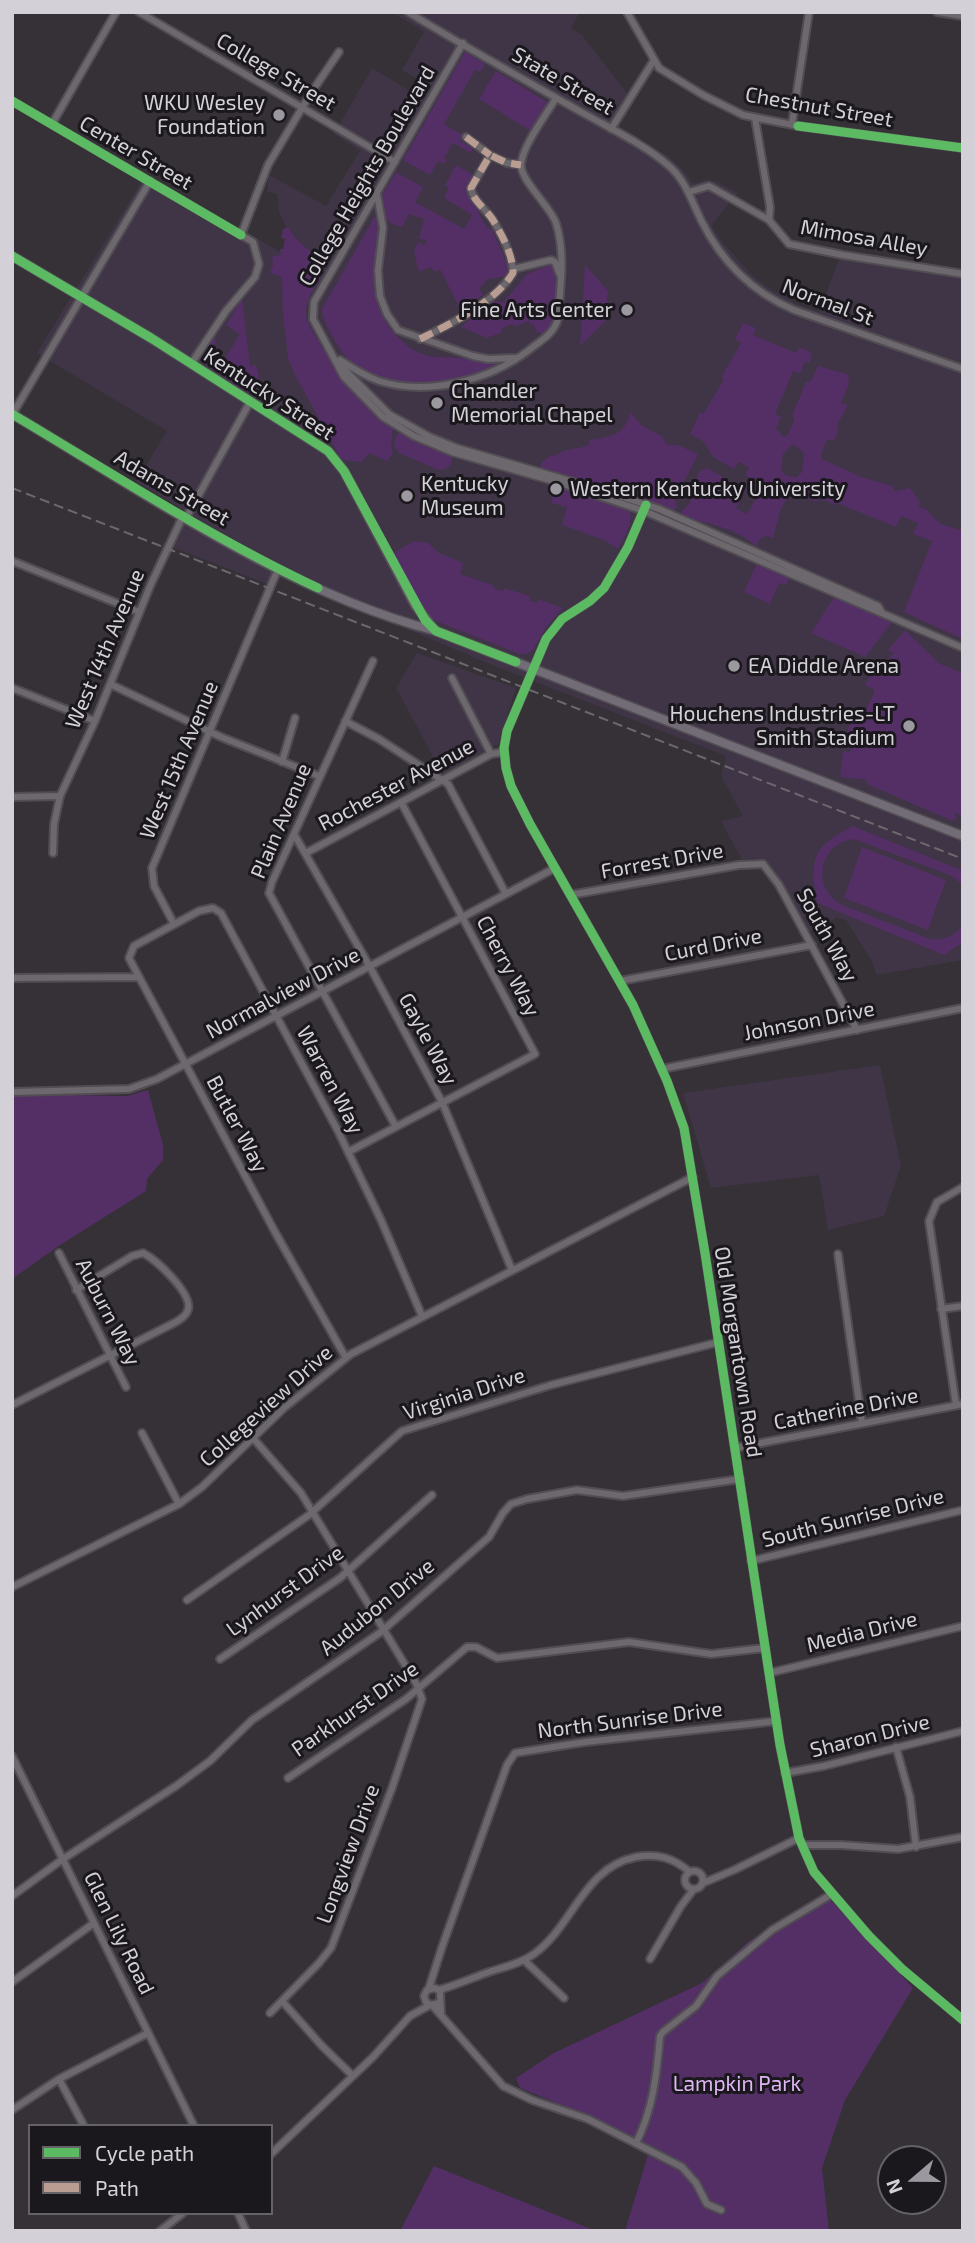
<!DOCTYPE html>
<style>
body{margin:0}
#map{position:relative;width:975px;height:2243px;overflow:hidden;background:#353137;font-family:"Exo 2",sans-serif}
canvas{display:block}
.frame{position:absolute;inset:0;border:14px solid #d4d0d7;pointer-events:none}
.legend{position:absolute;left:28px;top:2124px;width:245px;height:91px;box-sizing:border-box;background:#1b181d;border:2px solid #656267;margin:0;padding:9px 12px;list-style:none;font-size:21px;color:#d4d0d7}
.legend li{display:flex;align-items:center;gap:14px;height:35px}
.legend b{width:35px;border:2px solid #656267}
.north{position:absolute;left:877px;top:2145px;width:70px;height:70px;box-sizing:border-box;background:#1b181d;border:2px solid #656267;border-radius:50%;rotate:250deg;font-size:19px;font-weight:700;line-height:28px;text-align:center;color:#d4d0d7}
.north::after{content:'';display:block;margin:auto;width:24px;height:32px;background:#9c989f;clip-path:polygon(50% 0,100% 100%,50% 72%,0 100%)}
</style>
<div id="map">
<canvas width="975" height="2243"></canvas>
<div class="frame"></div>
<ul class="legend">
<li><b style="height:9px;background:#5cba63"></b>Cycle path</li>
<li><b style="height:9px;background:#b99d93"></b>Path</li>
</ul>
<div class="north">N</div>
</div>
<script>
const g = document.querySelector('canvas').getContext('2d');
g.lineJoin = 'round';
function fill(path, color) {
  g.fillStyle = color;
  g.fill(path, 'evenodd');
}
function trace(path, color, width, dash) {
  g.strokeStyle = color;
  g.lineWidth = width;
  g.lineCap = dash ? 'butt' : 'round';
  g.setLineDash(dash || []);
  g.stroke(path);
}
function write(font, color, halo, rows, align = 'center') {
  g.font = font + ' "Exo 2",sans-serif';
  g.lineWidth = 6;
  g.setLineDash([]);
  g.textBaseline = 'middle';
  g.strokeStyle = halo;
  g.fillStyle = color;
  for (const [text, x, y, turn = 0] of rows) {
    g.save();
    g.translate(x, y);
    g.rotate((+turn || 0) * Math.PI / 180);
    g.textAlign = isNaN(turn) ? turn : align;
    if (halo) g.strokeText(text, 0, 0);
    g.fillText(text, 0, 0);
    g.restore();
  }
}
const built = new Path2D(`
 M392,12H580L571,28L582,35L629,96L612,124L668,156L686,173L693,184L705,180L715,181L738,193L713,223L712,227L725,245L751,274L769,288L798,304L819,312L840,257L963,273V357L961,362H963V960L877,975L871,960L846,920L836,918L810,932L769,864L754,858L742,860L721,821L743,816L721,776L726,756L497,667L273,573L268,584L174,548L184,523L174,517L179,507L136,482L167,431L37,353L146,174L282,253L290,236L279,212L277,194L267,192L269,175L326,206L360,151L334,134L372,68L423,99L431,87L402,70L424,32Z
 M417,653L516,688L498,745L493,746L455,675L449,674L486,750L447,773H442L396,688Z
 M880,1065L901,1166L884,1216L828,1230L819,1175L711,1188L683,1093Z`);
const green = new Path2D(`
 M465,52L485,64L480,72L475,70L444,124L462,135L460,141L473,148L471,153L453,143L444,158L447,160L444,164L438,161L430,175L403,160Z
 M496,71L550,104L534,133L479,99Z
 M456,165L473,175C463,190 473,198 481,210L478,212L487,228L492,229L510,271L508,276L488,279L479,289L484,295L459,307L440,269L434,272L431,267L419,272L414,252L418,242L425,245L427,241L419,238L424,219L409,214L402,227C380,222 388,214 381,197L396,172L423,187L415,202L464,229L472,215L444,198L449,188L445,185Z
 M375,216L378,220L379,226C378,250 370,277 377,301C383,324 403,349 426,355C436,358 448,357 458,358C481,361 488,364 512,361C457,384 373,407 336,343C331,333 322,320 322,309Z
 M288,227L295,238L318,258L322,275C315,287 305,300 306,315C307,324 313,332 318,340C337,374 361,405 393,427L391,445L393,453L387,461L369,453L362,462L343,460L340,457L295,375L288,358L283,314L282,279L280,276L270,273L273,265L272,256L281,255L280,249H283L285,239L281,238L283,229Z
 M552,264L558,280L553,323L543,334L537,332L533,324L531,325L529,321L514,327L512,324L501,329L502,332L487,338L461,327L492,300L503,303L527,274Z
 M585,265L608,291L605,321L580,346Z
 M242,298L250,366L256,365L259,376L248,394L205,364L202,359L213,339L218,338L207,357L215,364L221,365L240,334L226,325Z
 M743,323L756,328L753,335L796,353L799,347L812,353L810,363L805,361L800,374L793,371L775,414L781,417L776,429L781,432L780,434L785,437L788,434L795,418L792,416L806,381L810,383L818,366L849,375L848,386L841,403L848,405L836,427L839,428L834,441L827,439L821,455L822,459L861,477L893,486L894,491L910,488L920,502L919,507L926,509L939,523L963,531V639L904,612L932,541L913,534L918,523L901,516L896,527L837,503L836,505L819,498L817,502L800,495H790L781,508L773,538L767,536L761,538L757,545L760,550C739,528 710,524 682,517V511L689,504L699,481L696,479L700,471L707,468L728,480L731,485L746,490L736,508L747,514L764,485L745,475L749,467L739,462L734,469L713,457L704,442L690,434L700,412L703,414L724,380L721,378L741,343L735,339ZM793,444L804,453L802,472L797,477L786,476L781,469L783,454Z
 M630,412L642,426L662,436L667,445H678L698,454L675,500L677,506L673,512L541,468V463L551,455L554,456L566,450L588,446L589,440C607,438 626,436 630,412Z
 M400,433L452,457C453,465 446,470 439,470L399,453L394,445L396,435Z
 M556,485L629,510C635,522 624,537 618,549L604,540L562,525L567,507L551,503Z
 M414,541L428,543L439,553L463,563L460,574L493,585V588L503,591L504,588L530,596L529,601L537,603L538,599L563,608L546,627L533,650L526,654H520L436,621L425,612L393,556L395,552Z
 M757,563L790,577L786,585L779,583L770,604L744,592Z
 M834,597L892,622L865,657L811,633Z
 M905,630L940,664L963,673V817L956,813L954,814L957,817L953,821L867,784V780L840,777L843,751L850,752L854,734L851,738L846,737L854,711L864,715L875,690L865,685L879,662L884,665L896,650L892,653L888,650Z
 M853,826L963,871V885L952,876L854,839C818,844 811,888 842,905L930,939C944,941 953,936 963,926V942L944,955L817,903C810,858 811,848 853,826Z
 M862,847L946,880L928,930L844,898Z
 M148,1090L163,1145V1160L147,1179L146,1191L60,1245L12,1279V1094L127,1096Z
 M824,1893L913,1988L845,2100L822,2168L829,2231H625L650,2148L605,2123L520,2088L516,2078L554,2053L702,1983L748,1942Z
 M434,2166L596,2231H400Z`);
const minor = new Path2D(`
 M139,12L395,162
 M408,12C465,47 525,80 583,113C611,129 644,144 669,166C686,181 691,200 701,220C721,261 752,292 794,310L963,369
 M627,12L659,68L703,95L743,115L798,126L963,148
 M937,12L963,16
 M463,43L314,302L313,319L344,377L383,417L414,436L452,452L557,482L644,511L963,648
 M12,101L253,242L259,264L255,277L226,311L191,364
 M755,118L770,207L769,220
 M52,124L116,12
 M792,124L809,12
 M611,129L654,60
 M466,137L490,155
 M689,192L709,186L769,220L789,244L843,255L963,274
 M377,194L383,228L378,270L380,296L387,314L398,330L473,356L488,359L515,358
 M241,235L268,165L311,93L339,52
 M514,269L551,260L555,262L560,275
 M420,339C451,324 495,302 513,273C513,255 502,235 493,220C486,209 472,200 471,188L490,155L507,163L521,165
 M340,360C352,368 365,376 379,381C427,396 489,381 529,350C540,341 554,334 558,319C560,287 566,255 556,223C550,206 520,180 521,164C523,145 546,115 556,98
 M341,366L389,414L430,437L457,448L611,493L659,509L878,606L881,611
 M12,415L150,181
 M646,505L628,547L604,588L590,601L562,619L546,639L507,731L504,748L506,768L511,786L530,824L633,1005L667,1081L684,1128L705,1253L780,1745L799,1838L814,1872L869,1936L902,1969L963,2020
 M186,518L250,402
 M12,561L139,612
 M373,661L272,882L269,893L395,1125
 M452,678L491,754
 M110,684L221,737L319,776
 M12,688L95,721
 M345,721L379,739L448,784L506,894
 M282,762L295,718
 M12,797L60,796
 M294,834L370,967L442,1102L512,1270
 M53,853L54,824L60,796L95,721L151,584L183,516
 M306,853L491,754L504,752
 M570,895L739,865L763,864L779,885L857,1030
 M174,924L154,886L152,868L278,569
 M12,978L138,977
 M620,981L812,945
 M662,1069L963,1008
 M12,1092L129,1089L157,1079L555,868
 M348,1152L535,1054L401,802
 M59,1253L126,1387
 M838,1254L862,1423
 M941,1309L963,1306
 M346,1358L275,1232L129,958L134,946L199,911L213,908L221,913L338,1131L381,1220L422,1316
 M12,1405L176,1322C181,1319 186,1316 188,1310C193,1294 157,1260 143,1253L132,1256L76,1290
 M956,1405L929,1221L937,1202L963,1187
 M142,1433L179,1504
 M253,1438L301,1493L416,1683L422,1699L392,1788L331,1948L319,1963L270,2013
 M735,1448L963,1404
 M751,1561L963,1510
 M12,1587L179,1504L202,1487L284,1408L351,1354L693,1177
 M187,1600L309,1515L402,1431L551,1385L719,1342
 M220,1659L340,1578L432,1495
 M769,1673L963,1626
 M896,1747L910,1797L916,1847
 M12,1756L194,2126
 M785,1773L824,1766L963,1731
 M288,1778L406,1699L467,1647H476L497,1658L629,1642L711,1654L765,1648
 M802,1845H841L898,1849L963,1837
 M685 1880a9 9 0 1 1 18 0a9 9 0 1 1-18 0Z
 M703,1883L734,1870L799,1838
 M12,1896L63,1859L176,1786L210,1761L252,1720L381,1632L489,1537L503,1513L511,1504L527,1499L577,1490L623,1496L740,1479
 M650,1959L681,1906L694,1889
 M524,1960L564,1998
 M12,1982L94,1923
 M429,1988L442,1947L507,1765L515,1753L585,1742L777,1721
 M439,1990C456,1985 472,1978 489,1972C504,1967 520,1964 534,1954C573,1926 584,1867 636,1857C658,1853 673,1858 690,1872
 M282,2001L322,2046L353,2076
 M439,2003L431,2005L426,2002L424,1996L427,1990L435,1988L440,1991L441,2013
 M432,2005L503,2086L532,2100L588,2119L682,2167L696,2183L707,2204L721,2210
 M59,2079L84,2126
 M12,2110L59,2079L148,2033
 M636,2143C653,2110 657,2073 660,2036L663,2032L696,2006L717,1976L772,1930L832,1894
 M271,2154L373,2057L410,2016L430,2005
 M238,2213L246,2231
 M160,2231L183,2213`);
const major = new Path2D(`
 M12,256L151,338L328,451L344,471L415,605L434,629
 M12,414C145,493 286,592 436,631L963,836`);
const rail = new Path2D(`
 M12,488L963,859`);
const quiet = new Path2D(`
 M466,137L490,155
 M420,339C451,324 495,302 513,273C513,255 502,235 493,220C486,209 472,200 471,188L490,155L507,163L521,165`);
const cycleway = new Path2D(`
 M12,101L241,235
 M798,126L963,148
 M12,256L151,338L328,451L344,471L425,620L436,631L516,662
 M12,414C113,474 212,538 318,588
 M646,505L628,547L604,588L590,601L562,619L546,639L507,731L504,748L506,768L511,786L530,824L633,1005L667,1081L684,1128L705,1253L780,1745L799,1838L814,1872L869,1936L902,1969L963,2020`);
const markers = [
 [279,115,7,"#9c989f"],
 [627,310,7,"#9c989f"],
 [437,403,7,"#9c989f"],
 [556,489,7,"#9c989f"],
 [407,496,7,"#9c989f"],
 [734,666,7,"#9c989f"],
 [909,726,7,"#9c989f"]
];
const streetNames = [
 ["College Street",276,72,30],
 ["State Street",563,81,30],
 ["Chestnut Street",819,107,10],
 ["Center Street",136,153,30],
 ["College Heights Boulevard",367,176,-60],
 ["Mimosa Alley",864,238,10],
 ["Normal St",828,302,21],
 ["Kentucky Street",269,394,33],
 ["Adams Street",172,488,30],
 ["West 14th Avenue",105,649,-67],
 ["West 15th Avenue",179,760,-67],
 ["Rochester Avenue",396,785,-28],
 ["Plain Avenue",281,821,-67],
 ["Forrest Drive",662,861,-10],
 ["South Way",827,935,61],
 ["Curd Drive",713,945,-11],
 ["Cherry Way",508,966,62],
 ["Normalview Drive",283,993,-28],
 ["Johnson Drive",809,1021,-11],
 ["Gayle Way",428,1039,62],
 ["Warren Way",330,1080,62],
 ["Butler Way",237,1124,62],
 ["Auburn Way",108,1312,63],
 ["Old Morgantown Road",738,1352,81],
 ["Virginia Drive",464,1394,-18],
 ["Collegeview Drive",266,1406,-42],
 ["Catherine Drive",846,1409,-11],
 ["South Sunrise Drive",853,1518,-14],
 ["Lynhurst Drive",285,1591,-36],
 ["Audubon Drive",377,1607,-39],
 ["Media Drive",862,1632,-14],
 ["Parkhurst Drive",355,1709,-35],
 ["North Sunrise Drive",630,1720,-7],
 ["Sharon Drive",870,1736,-14],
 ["Longview Drive",348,1854,-70],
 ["Glen Lily Road",119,1933,64]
];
const poiNames = [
 ["WKU Wesley",265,103,"right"],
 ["Foundation",265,127,"right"],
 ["Fine Arts Center",613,310,"right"],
 ["Chandler",451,391],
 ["Memorial Chapel",451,415],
 ["Kentucky",421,484],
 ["Museum",421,508],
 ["Western Kentucky University",570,489],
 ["EA Diddle Arena",748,666],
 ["Houchens Industries-LT",895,714,"right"],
 ["Smith Stadium",895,738,"right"]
];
const parkNames = [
 ["Lampkin Park",737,2084]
];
fill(built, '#3f3546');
fill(green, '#532f66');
trace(minor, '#514d53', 10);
trace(major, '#514d53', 11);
trace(minor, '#6c686d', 6);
trace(major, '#726c77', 8);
trace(rail, '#6c686e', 2, [10, 5]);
trace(quiet, '#b99d93', 7, [14, 7]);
trace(cycleway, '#5cba63', 9);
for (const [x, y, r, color] of markers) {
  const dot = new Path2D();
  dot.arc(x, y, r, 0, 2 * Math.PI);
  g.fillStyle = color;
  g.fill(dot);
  trace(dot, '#1b181d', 2.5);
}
write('21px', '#d4d0d7', '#1b181d', streetNames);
write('21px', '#d4d0d7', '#1b181d', poiNames, 'left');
write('21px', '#deb6f4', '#1b181d', parkNames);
</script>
